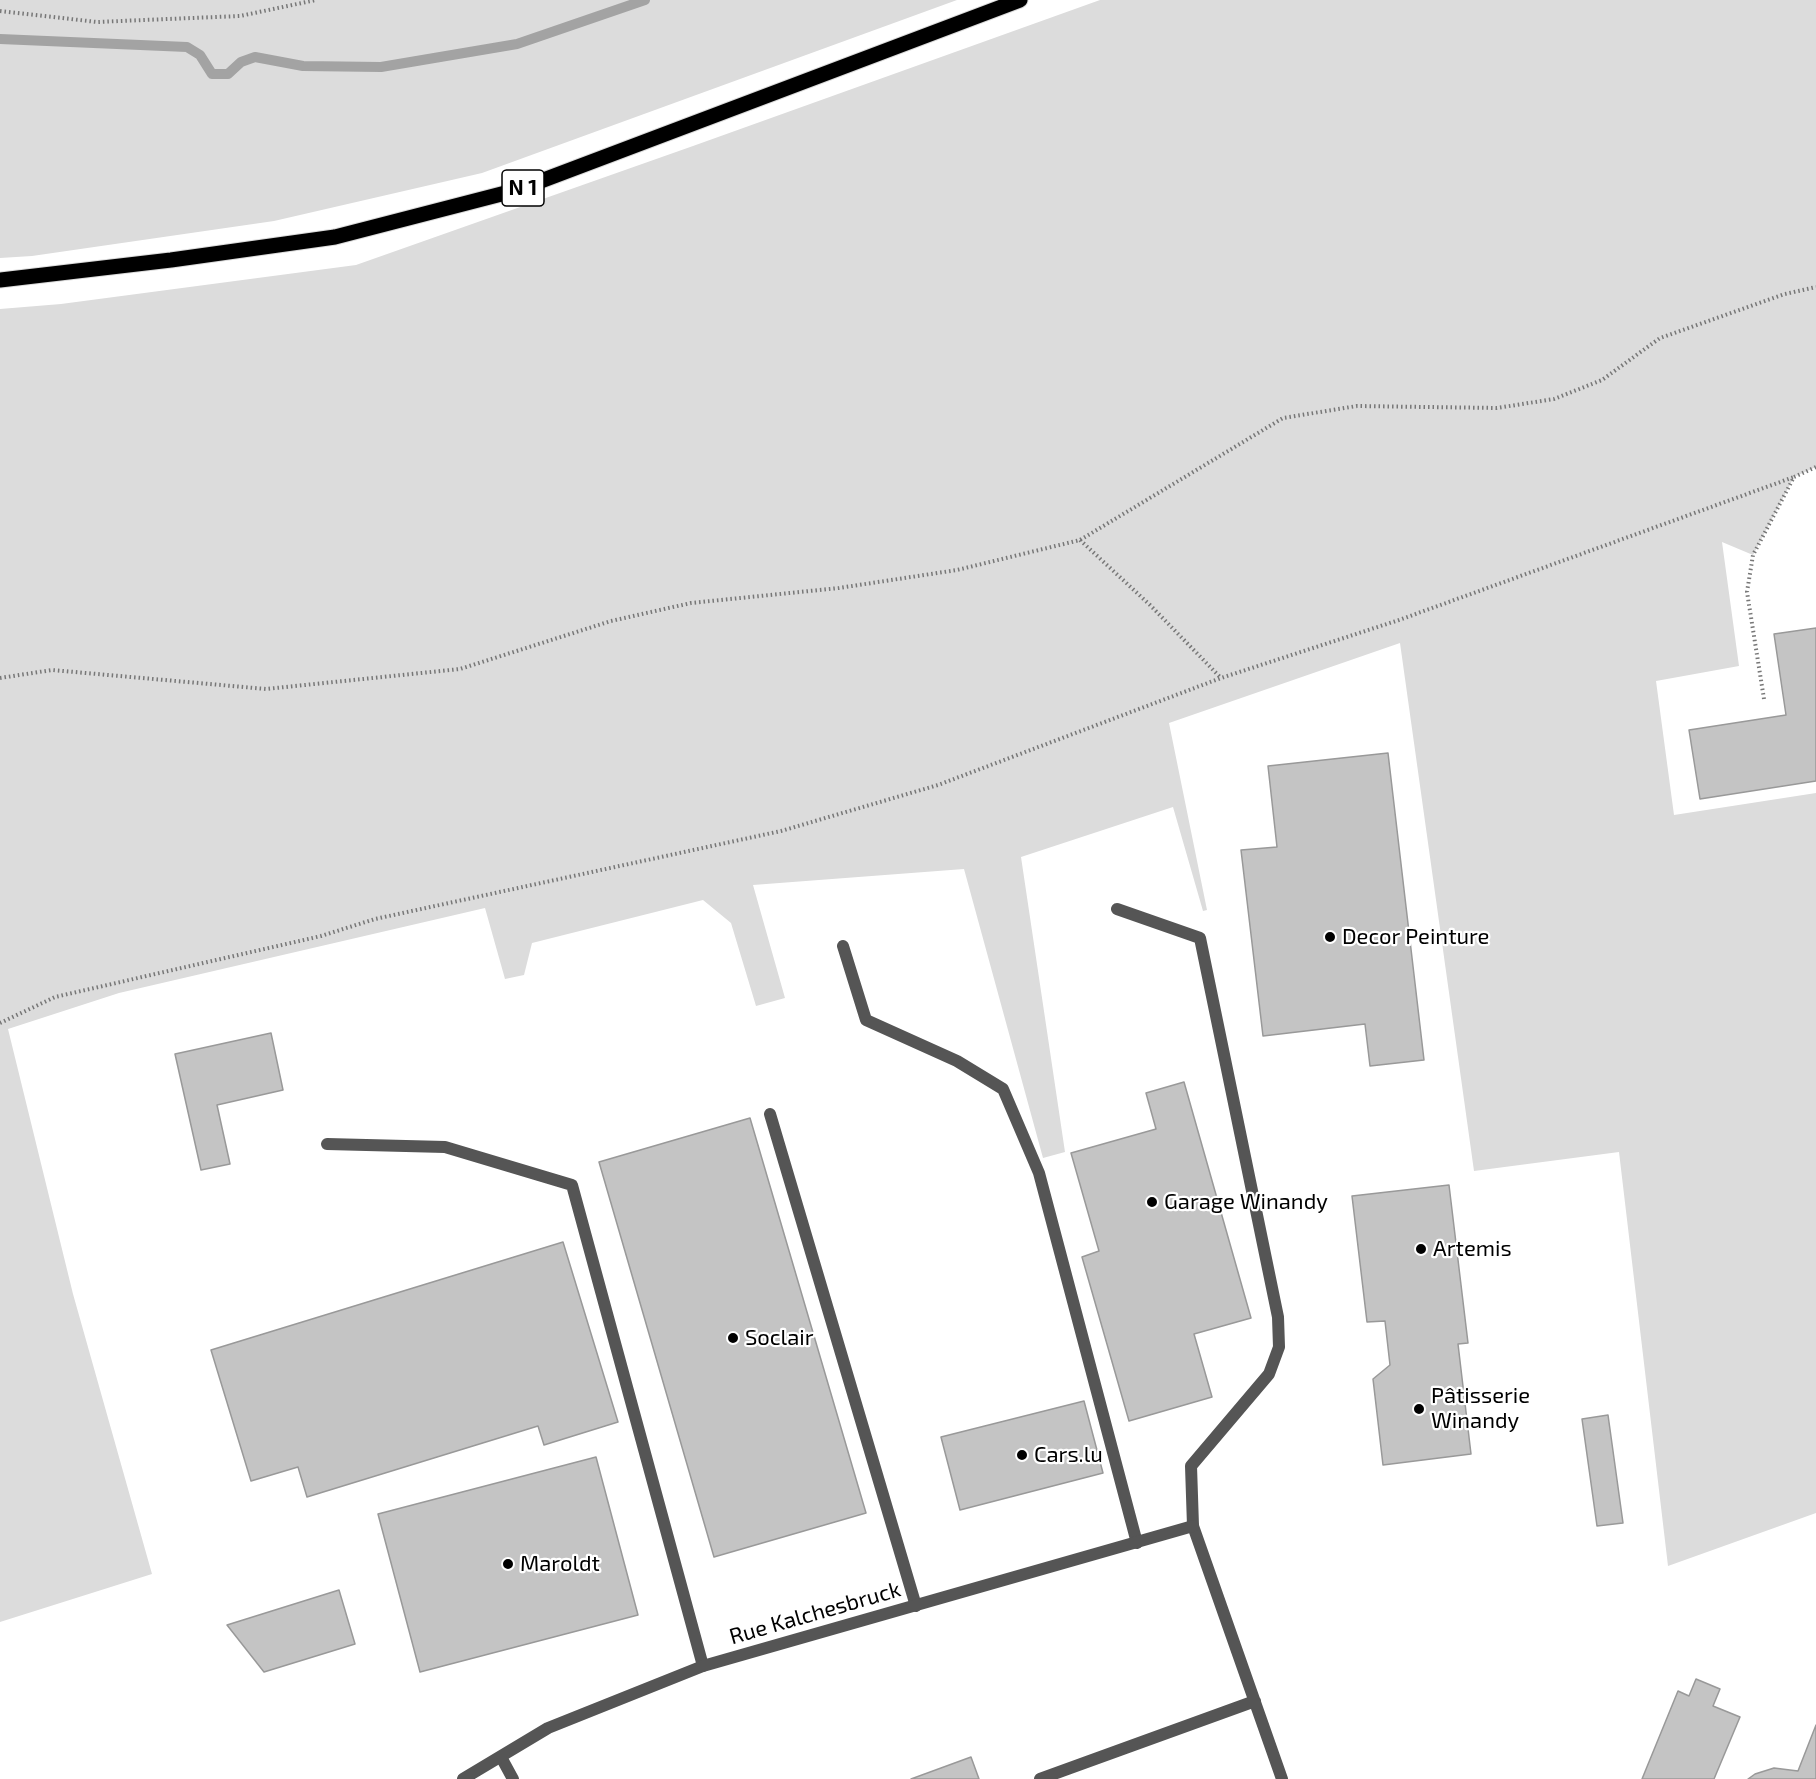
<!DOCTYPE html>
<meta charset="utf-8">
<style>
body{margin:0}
canvas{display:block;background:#fff}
</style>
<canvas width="1816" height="1779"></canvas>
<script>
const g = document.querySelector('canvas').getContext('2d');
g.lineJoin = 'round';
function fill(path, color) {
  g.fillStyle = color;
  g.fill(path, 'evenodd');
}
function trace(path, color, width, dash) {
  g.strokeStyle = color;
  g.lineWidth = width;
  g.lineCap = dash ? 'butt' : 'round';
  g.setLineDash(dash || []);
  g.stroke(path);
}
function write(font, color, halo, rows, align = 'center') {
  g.font = font + ' "Exo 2",sans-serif';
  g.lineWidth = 4.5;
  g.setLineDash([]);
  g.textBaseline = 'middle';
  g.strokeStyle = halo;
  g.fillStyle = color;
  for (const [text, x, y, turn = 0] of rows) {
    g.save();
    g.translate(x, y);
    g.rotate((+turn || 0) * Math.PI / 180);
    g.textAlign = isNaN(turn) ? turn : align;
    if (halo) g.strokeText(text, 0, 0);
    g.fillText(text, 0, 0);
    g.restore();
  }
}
const green = new Path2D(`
 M0,0H957L482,173L274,221L32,256L0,258Z
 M1100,0H1816V467L1794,477L1753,555L1722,542L1739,666L1656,681L1674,815L1816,793V1513L1668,1566L1619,1152L1474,1171L1400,643L1169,723L1207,910L1203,911L1173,807L1021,857L1065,1152L1043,1158L964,869L753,885L785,998L756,1006L731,923L703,900L532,943L524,975L505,979L485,908L119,993L8,1029L73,1294L152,1574L0,1622V309L61,304L356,265L693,146Z`);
const stream = new Path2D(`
 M0,39L187,47L200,55L212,74H228L241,62L255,57L303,66L381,67L517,44L645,0`);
const building = new Path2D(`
 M1816,628V781L1700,799L1689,730L1786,715L1774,634Z
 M1388,753L1424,1060L1370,1066L1365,1024L1263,1036L1241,850L1277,847L1268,766Z
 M271,1033L283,1090L217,1105L230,1164L201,1170L175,1054Z
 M1184,1082L1251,1318L1194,1334L1212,1397L1129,1421L1082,1257L1099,1251L1071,1153L1156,1129L1146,1093Z
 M750,1118L866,1513L714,1557L599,1162Z
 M1449,1185L1468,1343L1458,1344L1471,1454L1383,1465L1373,1379L1390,1365L1385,1321L1367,1322L1352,1196Z
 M563,1242L618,1422L544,1445L538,1426L307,1497L298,1467L251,1481L211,1350Z
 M1084,1401L1103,1473L960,1510L941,1437Z
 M1608,1415L1623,1523L1597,1526L1582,1419Z
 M596,1457L638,1615L420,1672L378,1514Z
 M339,1590L355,1644L264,1672L227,1625Z
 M1696,1679L1720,1689L1713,1706L1740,1717L1714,1779H1642L1678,1691L1689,1696Z
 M1816,1725V1779H1748L1755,1774L1774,1768L1798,1771Z
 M971,1757L979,1779H911Z`);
const path = new Path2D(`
 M0,11L97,22L240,16L316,0
 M1080,540L1150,605L1221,678
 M0,678L52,670L266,689L460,669L611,621L691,603L839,588L957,570L1080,540L1283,418L1357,406L1497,408L1554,399L1602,380L1660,338L1785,294L1816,287
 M1764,699L1747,592L1753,555L1794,477L1816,467
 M0,1023L55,997L321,936L375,919L781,831L938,785L1221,678L1399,620L1794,477`);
const service = new Path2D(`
 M1117,909L1200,938L1278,1317L1279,1347L1269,1374L1191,1466L1193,1526L1282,1779
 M843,946L866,1020L957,1061L1003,1089L1039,1173L1137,1543
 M770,1114L916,1606
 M327,1144L445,1147L572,1185L703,1666
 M501,1757L513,1779
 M1040,1779L1255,1701`);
const minor = new Path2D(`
 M463,1779L548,1728L703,1666L1193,1526`);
const primary = new Path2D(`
 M0,280L171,260L335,237L517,190L1020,0`);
const markers = [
 [1330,937,6,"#000"],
 [1152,1202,6,"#000"],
 [1421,1249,6,"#000"],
 [733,1338,6,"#000"],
 [1419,1409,6,"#000"],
 [1022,1455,6,"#000"],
 [508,1564,6,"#000"]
];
const shields = [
 [523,188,42]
];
const shieldNames = [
 ["N 1",523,188]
];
const poiNames = [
 ["Decor Peinture",1342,937],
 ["Garage Winandy",1164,1202],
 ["Artemis",1433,1249],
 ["Soclair",745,1338],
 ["Pâtisserie",1431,1396],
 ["Winandy",1431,1421],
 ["Cars.lu",1034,1455],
 ["Maroldt",520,1564]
];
const streetNames = [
 ["Rue Kalchesbruck",815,1613,-16]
];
fill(green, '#dcdcdc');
trace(stream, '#a3a3a3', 10);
fill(building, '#c4c4c4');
trace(building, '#999', 1.5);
trace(primary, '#dbdbdb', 17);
trace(path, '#777', 4, [1.5, 3]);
trace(service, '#555', 12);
trace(minor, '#555', 12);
trace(primary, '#000', 15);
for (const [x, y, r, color] of markers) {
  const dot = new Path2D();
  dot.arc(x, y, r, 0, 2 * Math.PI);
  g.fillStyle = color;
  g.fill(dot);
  trace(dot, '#fff', 2);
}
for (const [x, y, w] of shields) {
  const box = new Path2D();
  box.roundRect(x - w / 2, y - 18, w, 36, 4.5);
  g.fillStyle = '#fff';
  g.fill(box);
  trace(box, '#000', 1.5);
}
write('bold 21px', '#000', null, shieldNames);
write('22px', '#000', '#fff', poiNames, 'left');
write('22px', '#000', '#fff', streetNames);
</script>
